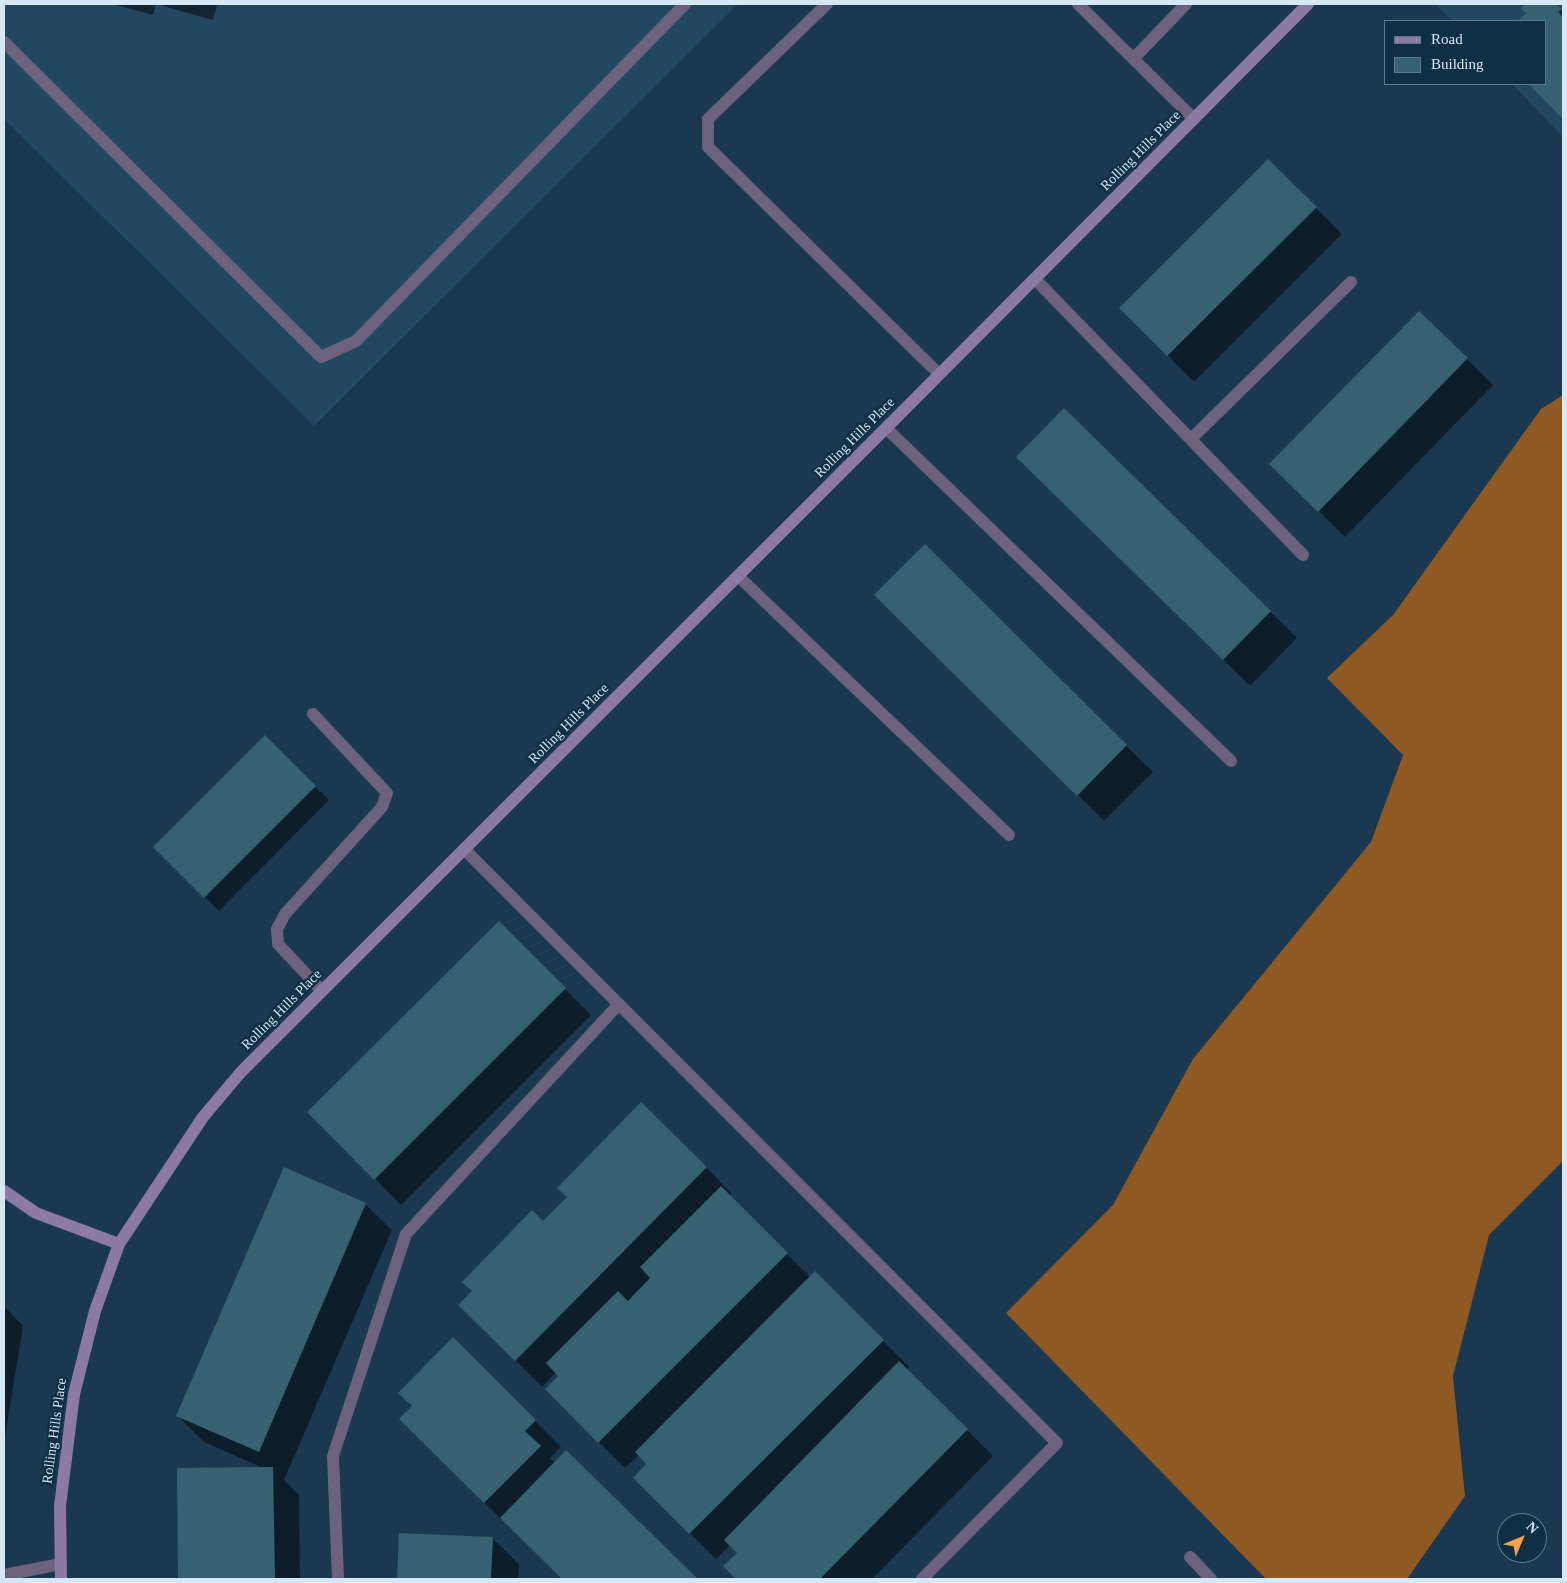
<!DOCTYPE html>
<style>
body{margin:0}
#map{position:relative;width:1567px;height:1583px;overflow:hidden;background:#1a3950;font-family:Georgia,serif}
canvas{display:block}
.frame{position:absolute;inset:0;border:5px solid #d6e7f6;pointer-events:none}
.legend{position:absolute;left:1384px;top:20px;width:162px;height:65px;box-sizing:border-box;background:#0f2f45;border:1px solid #5f798c;margin:0;padding:6px 9px;list-style:none;font-size:15px;color:#d6e7f6}
.legend li{display:flex;align-items:center;gap:10px;height:25px}
.legend b{width:25px;border:1px solid #5f798c}
.north{position:absolute;left:1497px;top:1513px;width:50px;height:50px;box-sizing:border-box;background:#0f2f45;border:1px solid #5f798c;border-radius:50%;rotate:45deg;font-size:14px;font-weight:700;line-height:20px;text-align:center;color:#d6e7f6}
.north::after{content:'';display:block;margin:auto;width:18px;height:22px;background:#f8a14a;clip-path:polygon(50% 0,100% 100%,50% 72%,0 100%)}
</style>
<div id="map">
<canvas width="1567" height="1583"></canvas>
<div class="frame"></div>
<ul class="legend">
<li><b style="height:6px;background:#8c7aa5"></b>Road</li>
<li><b style="height:14px;background:#356170"></b>Building</li>
</ul>
<div class="north">N</div>
</div>
<script>
const g = document.querySelector('canvas').getContext('2d');
g.lineJoin = 'round';
function fill(path, color) {
  g.fillStyle = color;
  g.fill(path, 'evenodd');
}
function trace(path, color, width, dash) {
  g.strokeStyle = color;
  g.lineWidth = width;
  g.lineCap = dash ? 'butt' : 'round';
  g.setLineDash(dash || []);
  g.stroke(path);
}
function write(font, color, halo, rows, align = 'center') {
  g.font = font + ' Georgia,serif';
  g.lineWidth = 5;
  g.setLineDash([]);
  g.textBaseline = 'middle';
  g.strokeStyle = halo;
  g.fillStyle = color;
  for (const [text, x, y, turn = 0] of rows) {
    g.save();
    g.translate(x, y);
    g.rotate((+turn || 0) * Math.PI / 180);
    g.textAlign = isNaN(turn) ? turn : align;
    if (halo) g.strokeText(text, 0, 0);
    g.fillText(text, 0, 0);
    g.restore();
  }
}
const built = new Path2D(`
 M4,4H738L314,426L4,119Z
 M1435,4H1563V137L1512,84H1546V21H1452Z`);
const forest = new Path2D(`
 M1563,395V1161L1489,1235L1453,1376L1465,1496L1407,1579H1266L1006,1313L1113,1205L1193,1059L1371,842L1403,755L1327,678L1393,615L1541,409Z`);
const shadow = new Path2D(`
 M112,4H156L153,15Z
 M156,4H217L213,20Z
 M1526,4H1554L1563,12V117L1531,84H1546V21H1519L1527,13L1522,8Z
 M1268,161L1342,234L1194,382L1121,308Z
 M1467,359L1493,385L1345,537L1271,464Z
 M1064,409L1297,638L1250,686L1043,483Z
 M925,546L1153,772L1104,821L876,595Z
 M265,737L329,800L219,911L155,847Z
 M499,923L591,1015L401,1205L309,1112Z
 M706,1167L732,1194L729,1196L811,1278L815,1273L909,1367L906,1370L993,1456L872,1579H738L725,1566L738,1553L730,1545L716,1559L635,1478L648,1464L639,1455L625,1468L546,1389L560,1376L556,1372L542,1387L460,1305L543,1223Z
 M365,1204L392,1230L284,1480L299,1495L300,1579H179L178,1469L263,1468L204,1442L178,1416Z
 M4,1306L23,1326L4,1443Z
 M453,1339L561,1447L550,1458L555,1463L566,1452L696,1579H563L511,1529L401,1419L413,1407Z
 M400,1534L492,1538L519,1564L518,1579H398Z`);
const building = new Path2D(`
 M1525,4H1556L1562,9L1558,12L1563,17V119L1529,84H1546V21H1518L1526,13L1521,8Z
 M1268,159L1317,207L1167,356L1119,308Z
 M1419,311L1468,358L1318,512L1269,464Z
 M1064,408L1271,611L1223,660L1016,457Z
 M925,544L1127,745L1077,796L874,595Z
 M265,735L316,786L204,898L153,847Z
 M499,921L566,988L374,1180L307,1112Z
 M641,1102L707,1167L515,1361L458,1305L472,1291L462,1282L532,1210L543,1221L567,1197L557,1188Z
 M284,1167L366,1203L259,1452L176,1416Z
 M721,1186L788,1253L598,1443L545,1389L558,1376L546,1363L618,1291L628,1301L650,1278L640,1267Z
 M815,1271L884,1340L689,1534L633,1478L646,1464L635,1452Z
 M453,1337L536,1420L525,1431L541,1446L484,1503L399,1419L412,1406L398,1393Z
 M899,1361L968,1429L820,1579H736L723,1566L737,1553L724,1540Z
 M566,1450L698,1579H562L500,1518Z
 M273,1467L275,1579H178L177,1468Z
 M399,1533L493,1537L491,1579H397Z`);
const lane = new Path2D(`
 M827,4L708,119V147L939,374
 M1078,4L1194,119
 M4,42L321,357L356,341L685,4
 M1133,59L1186,4
 M1035,279L1303,555
 M886,428L1231,761
 M1191,439L1351,282
 M738,576L1009,835
 M313,714L387,793L382,807L285,914L277,929L278,944L322,991
 M464,849L1057,1443L922,1579
 M1190,1557L1211,1579
 M4,1575L61,1564
 M338,1579L333,1456L406,1234L619,1004`);
const secondary = new Path2D(`
 M4,1191L36,1213L119,1244
 M61,1579L60,1506L74,1394L95,1311L119,1244L203,1117L241,1072L886,428L1308,4`);
const streetNames = [
 ["Rolling Hills Place",1141,151,-45],
 ["Rolling Hills Place",855,438,-45],
 ["Rolling Hills Place",569,724,-45],
 ["Rolling Hills Place",282,1010,-45],
 ["Rolling Hills Place",55,1431,-82]
];
fill(built, '#214761');
fill(forest, '#8e5922');
fill(shadow, '#0007');
fill(building, '#356170');
trace(lane, '#6d627e', 12);
trace(secondary, '#8c7aa5', 12);
write('14px', '#d6e7f6', '#0f2f45', streetNames);
</script>
